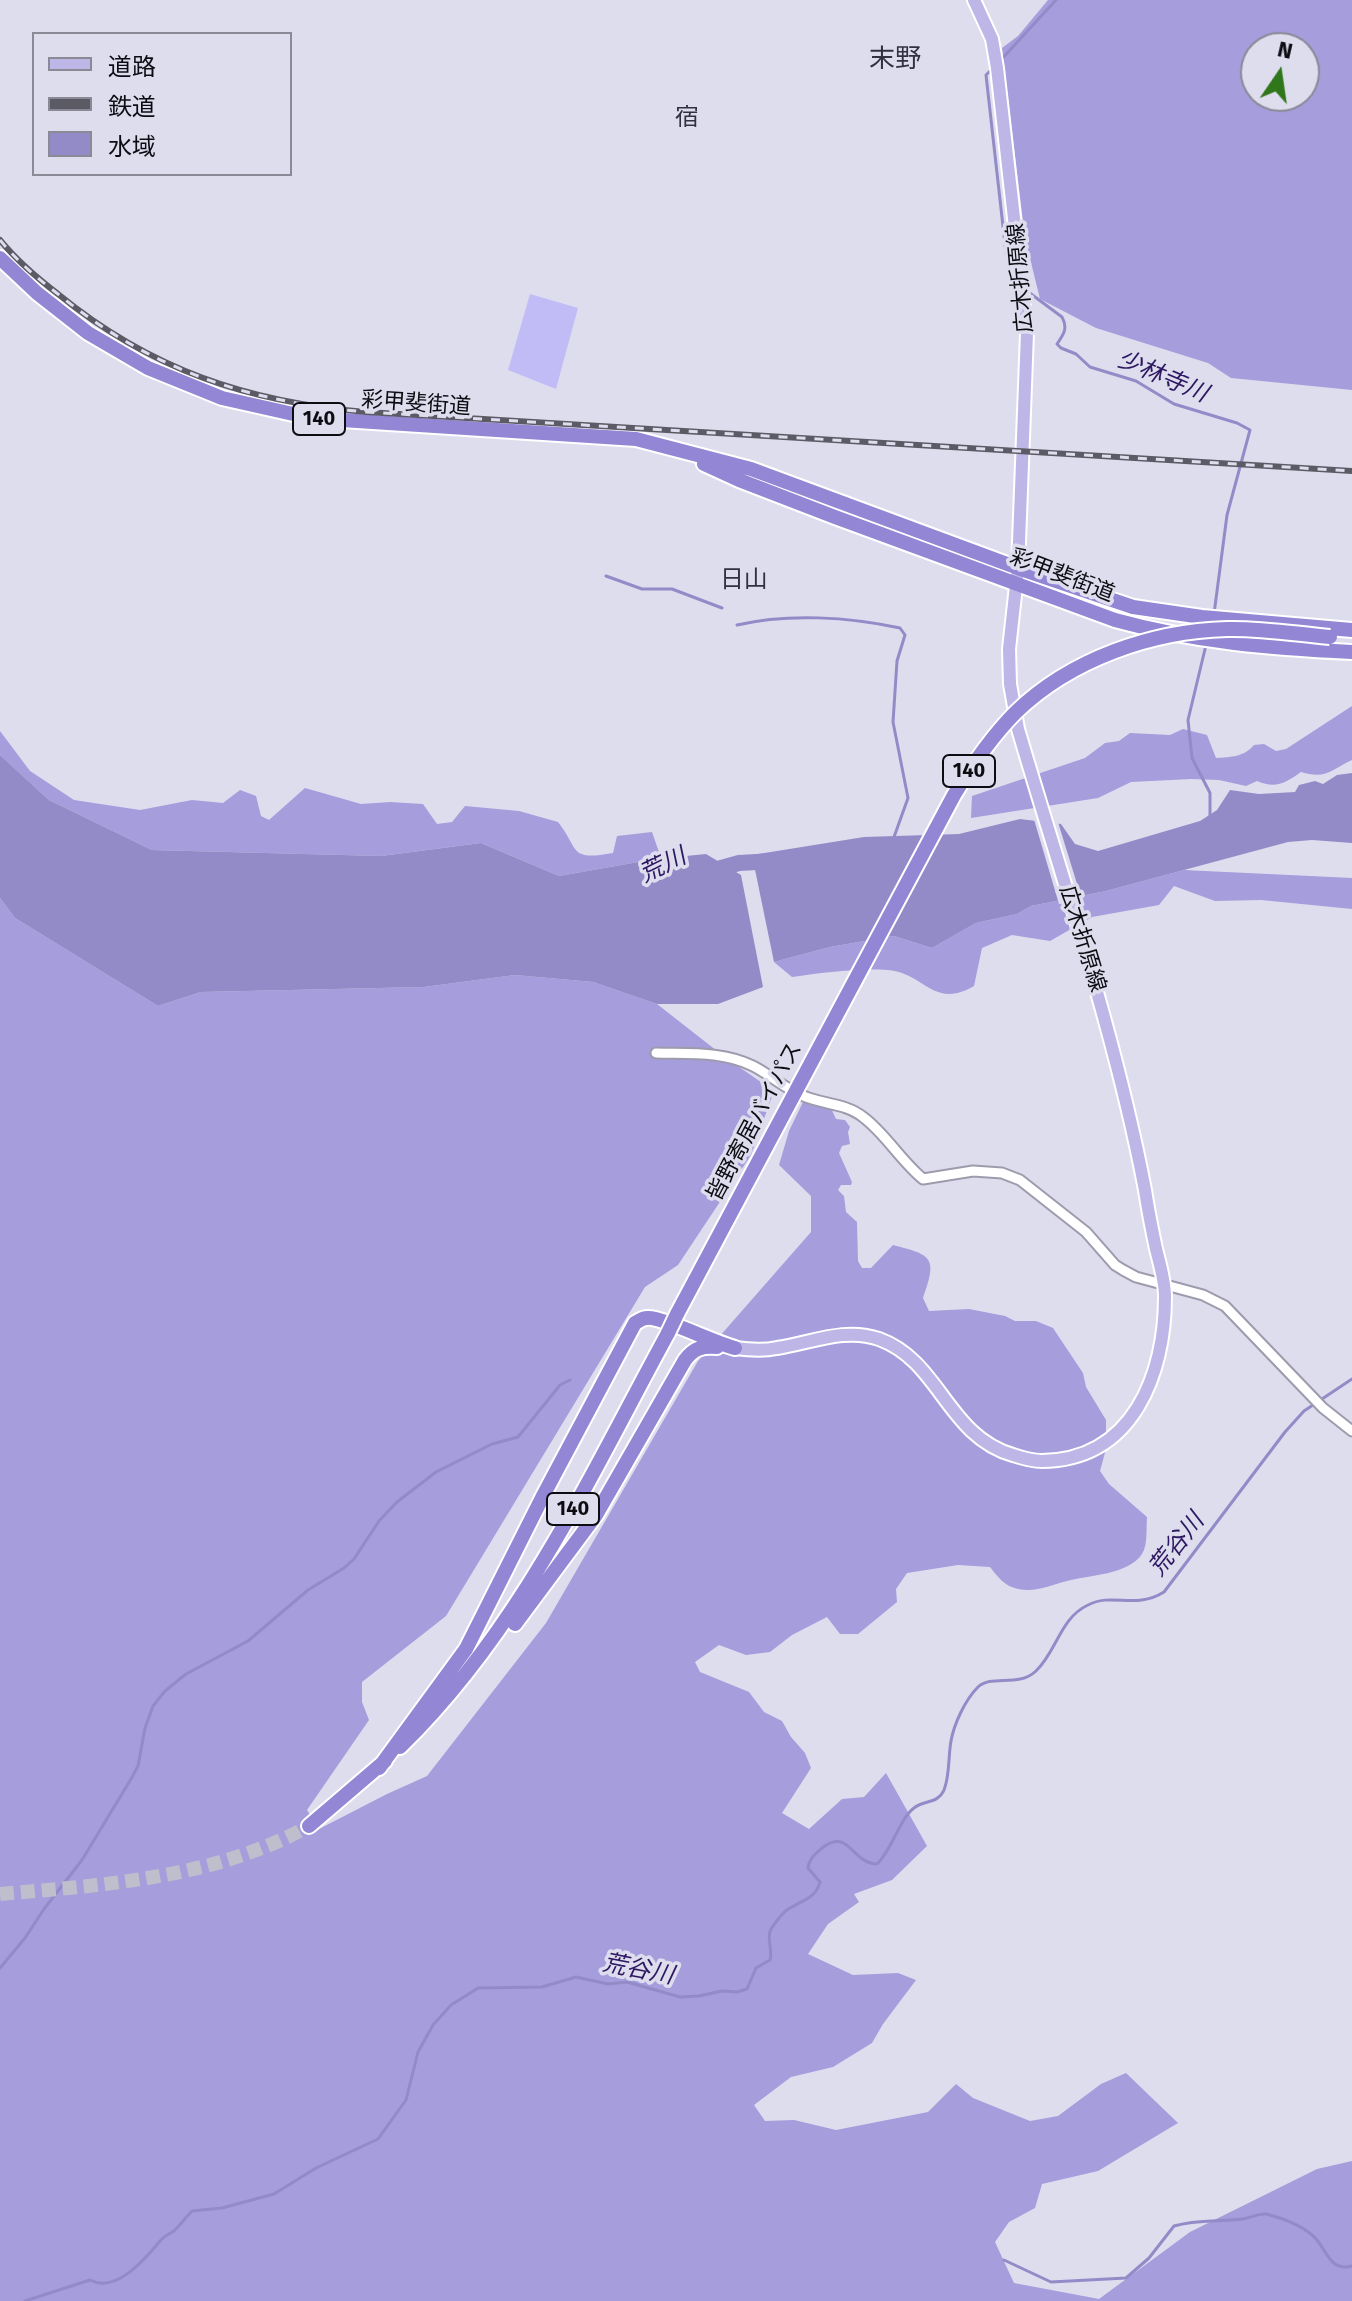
<!DOCTYPE html>
<meta charset="utf-8">
<style>
body{margin:0}
#map{position:relative;width:1352px;height:2301px;overflow:hidden;background:#deddee;font-family:"Fira Sans","Noto Sans JP",sans-serif}
canvas{display:block}
.legend{position:absolute;left:32px;top:32px;width:260px;height:144px;box-sizing:border-box;background:#deddee;border:2px solid #8a8996;margin:0;padding:10px 14px;list-style:none;font-size:24px;color:#0d0c12}
.legend li{display:flex;align-items:center;gap:16px;height:40px}
.legend b{width:40px;border:2px solid #8a8996}
.north{position:absolute;left:1240px;top:32px;width:80px;height:80px;box-sizing:border-box;background:#deddee;border:2px solid #8a8996;border-radius:50%;rotate:13deg;font-size:22px;font-weight:700;line-height:32px;text-align:center;color:#0d0c12}
.north::after{content:'';display:block;margin:auto;width:28px;height:36px;background:#30771b;clip-path:polygon(50% 0,100% 100%,50% 72%,0 100%)}
</style>
<div id="map">
<canvas width="1352" height="2301"></canvas>
<ul class="legend">
<li><b style="height:10px;background:#beb6e6"></b>道路</li>
<li><b style="height:10px;background:#5b5a65"></b>鉄道</li>
<li><b style="height:22px;background:#938bc8"></b>水域</li>
</ul>
<div class="north">N</div>
</div>
<script>
const g = document.querySelector('canvas').getContext('2d');
g.lineJoin = 'round';
function fill(path, color) {
  g.fillStyle = color;
  g.fill(path, 'evenodd');
}
function trace(path, color, width, dash) {
  g.strokeStyle = color;
  g.lineWidth = width;
  g.lineCap = dash ? 'butt' : 'round';
  g.setLineDash(dash || []);
  g.stroke(path);
}
function write(font, color, halo, rows, align = 'center') {
  g.font = font + ' "Fira Sans","Noto Sans JP",sans-serif';
  g.lineWidth = 7;
  g.setLineDash([]);
  g.textBaseline = 'middle';
  g.strokeStyle = halo;
  g.fillStyle = color;
  for (const [text, x, y, turn = 0] of rows) {
    g.save();
    g.translate(x, y);
    g.rotate((+turn || 0) * Math.PI / 180);
    g.textAlign = isNaN(turn) ? turn : align;
    if (halo) g.strokeText(text, 0, 0);
    g.fillText(text, 0, 0);
    g.restore();
  }
}
const green = new Path2D(`
 M530,294L578,308L556,389L508,370Z`);
const forest = new Path2D(`
 M1048,0H1352V390L1231,378L1208,363L1096,328L1040,299L1025,238L1002,48L1018,36ZM1304,48V96H1256V48Z
 M1352,706V760C1332,769 1326,780 1301,772C1285,783 1276,789 1257,781L1246,786L1219,780L1191,779L1131,782L1098,798L971,818L972,796L1085,758L1105,743L1119,741L1130,733L1170,735L1183,729L1207,735L1216,758C1231,757 1244,757 1254,745L1264,744L1276,751L1286,749Z
 M0,731L30,771L74,800L140,810L192,800L223,803L240,790L256,796L261,816L269,820L305,788L361,804L390,802L423,804L437,824L452,822L465,806L519,811L558,822C580,850 568,861 613,853L617,836L652,832L660,855L655,859L559,876L481,843L381,856L152,850L49,800L0,755Z
 M1184,870L1352,878V909L1261,900L1215,901L1174,886L1159,905L1092,917L1050,941L1012,935L982,948L974,986C933,1010 924,972 887,970C856,968 822,973 792,977L774,962L830,947L894,936L932,948L976,923L1017,914L1031,906L1106,891Z
 M0,898L15,918L158,1006L201,992L424,987L515,975L593,982L657,1004L726,1058L774,1091L751,1155L678,1265L645,1287L446,1616L362,1682V1702L369,1720L307,1810L319,1829L387,1794L427,1776L546,1623L698,1361L811,1232V1196L779,1165L789,1131L803,1102L830,1106L836,1119L845,1120L850,1127L848,1132L850,1144L842,1146L839,1153L852,1182L851,1185H841L838,1190L844,1196L846,1212L857,1222L858,1261L862,1268H871L893,1245C932,1255 938,1257 923,1298L929,1311L969,1309L1005,1316L1015,1321H1036L1053,1328L1083,1373L1086,1387L1106,1420V1449L1100,1471L1109,1484L1147,1517C1146,1528 1148,1545 1142,1554C1128,1575 1089,1575 1067,1581C1051,1585 1035,1593 1018,1589C1004,1586 998,1577 990,1567L958,1565L907,1573L896,1589L897,1602L858,1634H840L827,1617L792,1635L770,1652L746,1655L719,1645L695,1662L700,1672L749,1692L764,1712L782,1721L791,1737L805,1753L811,1768L782,1813L809,1829L842,1799L864,1797L886,1773L927,1846L892,1880L854,1894L859,1902L828,1924L808,1954L853,1975L898,1973L916,1980L883,2024L872,2043L833,2067L791,2077L754,2105L765,2121L794,2120L836,2130L928,2112L956,2084L973,2098L1030,2121L1058,2116L1101,2084L1126,2073L1178,2123L1098,2171L1042,2184L1035,2208L1009,2222L995,2242L1014,2283L1099,2299L1190,2232L1317,2169L1352,2161V2301H0Z`);
const water = new Path2D(`
 M0,755L49,800L152,850L381,856L481,843L559,876L655,859L706,854L741,875L763,987L718,1004H657L593,982L515,975L424,987L201,992L158,1006L15,918L0,898Z
 M1352,773V843L1312,840L1288,842L1106,891L1031,906L1017,914L976,923L932,948L894,936L830,947L774,962L752,855L864,837L959,834L1020,819L1061,824L1075,844L1098,851L1200,821L1217,810L1230,790L1259,794L1295,792L1299,785L1315,781L1323,784L1337,775Z`);
const pier = new Path2D(`
 M1033,816L1057,819L1082,900L1059,904Z`);
const stream = new Path2D(`
 M999,62L1056,0
 M994,67L986,75L1008,271L1018,284
 M1027,291L1062,317C1068,328 1064,334 1057,344L1061,348L1076,354L1090,367L1136,381L1174,404L1237,423L1250,430L1227,515L1214,614
 M606,576L642,589H672L722,608
 M737,625C788,613 849,617 900,628L905,635L897,661L893,722L908,798L894,837
 M1206,645L1188,720L1192,758L1210,793V819
 M0,1968L25,1938L44,1909L82,1860L131,1779L138,1766L145,1728L153,1706L165,1691L186,1674L248,1641L308,1590L344,1568L354,1559L379,1521L397,1502L436,1472L492,1444L518,1437L560,1385L570,1380
 M1004,2260L1051,2282L1126,2278L1149,2258L1174,2226C1197,2219 1219,2222 1242,2219C1251,2218 1258,2213 1266,2214C1282,2218 1299,2224 1312,2235C1327,2247 1328,2272 1352,2266
 M25,2301L90,2280C116,2294 145,2259 160,2241C164,2236 170,2234 175,2230C181,2224 186,2217 192,2211L222,2208L274,2194L316,2168L378,2139L406,2100L418,2052L433,2025L451,2005L478,1988L542,1987L576,1977L608,1984L627,1982L680,1997L699,1996L722,1991L737,1992L747,1989L756,1968L770,1960C773,1950 766,1937 771,1929C776,1922 781,1914 787,1910C800,1901 816,1899 820,1882L808,1868C809,1859 815,1854 822,1848C849,1827 851,1863 877,1864C892,1850 900,1818 914,1808C924,1800 938,1804 944,1790C950,1775 948,1757 951,1741C954,1724 965,1700 978,1687C992,1674 1018,1688 1036,1671C1057,1651 1060,1618 1088,1605C1113,1592 1135,1610 1164,1592L1285,1432L1304,1411L1352,1379`);
const river = new Path2D(`
 M707,872L739,863L774,861`);
const highwayTunnel = new Path2D(`
 M0,1894C105,1885 215,1878 309,1826`);
const minor = new Path2D(`
 M656,1053C688,1054 723,1051 753,1066C771,1075 786,1090 806,1097C824,1104 847,1104 863,1117C885,1133 900,1160 923,1179L973,1171L1002,1173L1020,1180L1086,1232L1115,1265L1123,1270L1136,1277L1203,1295L1225,1306L1323,1408L1352,1431`);
const major = new Path2D(`
 M735,1348C750,1350 763,1351 777,1348C811,1343 845,1327 879,1339C940,1361 947,1436 1013,1455C1022,1458 1032,1461 1042,1461C1133,1460 1165,1374 1165,1297C1165,1281 1160,1265 1156,1249C1152,1230 1148,1210 1145,1190C1115,1033 1063,882 1018,729L1010,684L1009,649L1018,568L1027,333L997,68L992,39L974,0`);
const highway = new Path2D(`
 M0,258L37,293L88,333L148,368L222,398L311,418L636,439L751,469L1018,568L1133,607L1202,617L1352,630
 M704,464L739,480L835,517L1115,620C1195,642 1270,648 1352,652
 M677,1314L774,1132
 M515,1624L596,1515L685,1360C694,1348 702,1346 717,1347
 M400,1747C520,1630 589,1478 668,1333
 M379,1768L466,1649L544,1494L635,1323C639,1321 642,1318 647,1318C660,1316 715,1343 735,1348
 M309,1826L385,1761`);
const rail = new Path2D(`
 M0,240C17,261 37,278 58,294C151,370 248,402 366,412L1352,471`);
const highwayBridge = new Path2D(`
 M774,1132L954,795C972,765 991,737 1016,712C1071,659 1152,631 1227,629C1261,628 1296,634 1330,637
 M668,1333L677,1314`);
const shields = [
 [319,419,52],
 [969,771,52],
 [573,1509,52]
];
const shieldNames = [
 ["140",319,419],
 ["140",969,771],
 ["140",573,1509]
];
const streetNames = [
 ["広木折原線",1021,278,-95],
 ["彩甲斐街道",416,404,4],
 ["彩甲斐街道",1062,576,21],
 ["広木折原線",1082,939,73],
 ["皆野寄居バイパス",755,1122,-62]
];
const neighbourhoodNames = [
 ["宿",687,118],
 ["日山",744,580]
];
const waterNames = [
 ["少林寺川",1162,377,23],
 ["荒川",663,866,-26],
 ["荒谷川",1177,1545,-52],
 ["荒谷川",638,1970,11]
];
const quarterNames = [
 ["末野",895,60]
];
fill(green, '#c2bcf6');
fill(forest, '#a59ddc');
fill(water, '#938bc8');
fill(pier, '#deddee');
trace(stream, '#938bc8', 3);
trace(river, '#938bc8', 16);
trace(highwayTunnel, '#bfbecd', 14, [14, 7]);
trace(minor, '#9d9bac', 13);
trace(major, '#fff', 16);
trace(highway, '#fff', 18);
trace(minor, '#fff', 9);
trace(major, '#beb6e6', 12);
trace(highway, '#9286d5', 14);
trace(rail, '#5b5a65', 6);
trace(rail, '#deddee', 3, [9]);
trace(highwayBridge, '#fff', 18, []);
trace(highwayBridge, '#9286d5', 14);
for (const [x, y, w] of shields) {
  const box = new Path2D();
  box.roundRect(x - w / 2, y - 16, w, 32, 6);
  g.fillStyle = '#deddee';
  g.fill(box);
  trace(box, '#0d0c12', 2);
}
write('bold 20px', '#0d0c12', null, shieldNames);
write('22px', '#0d0c12', '#deddee', streetNames);
write('24px', '#33313f', '#deddee', neighbourhoodNames);
write('italic 24px', '#2d1861', '#deddee', waterNames);
write('26px', '#33313f', '#deddee', quarterNames);
</script>
